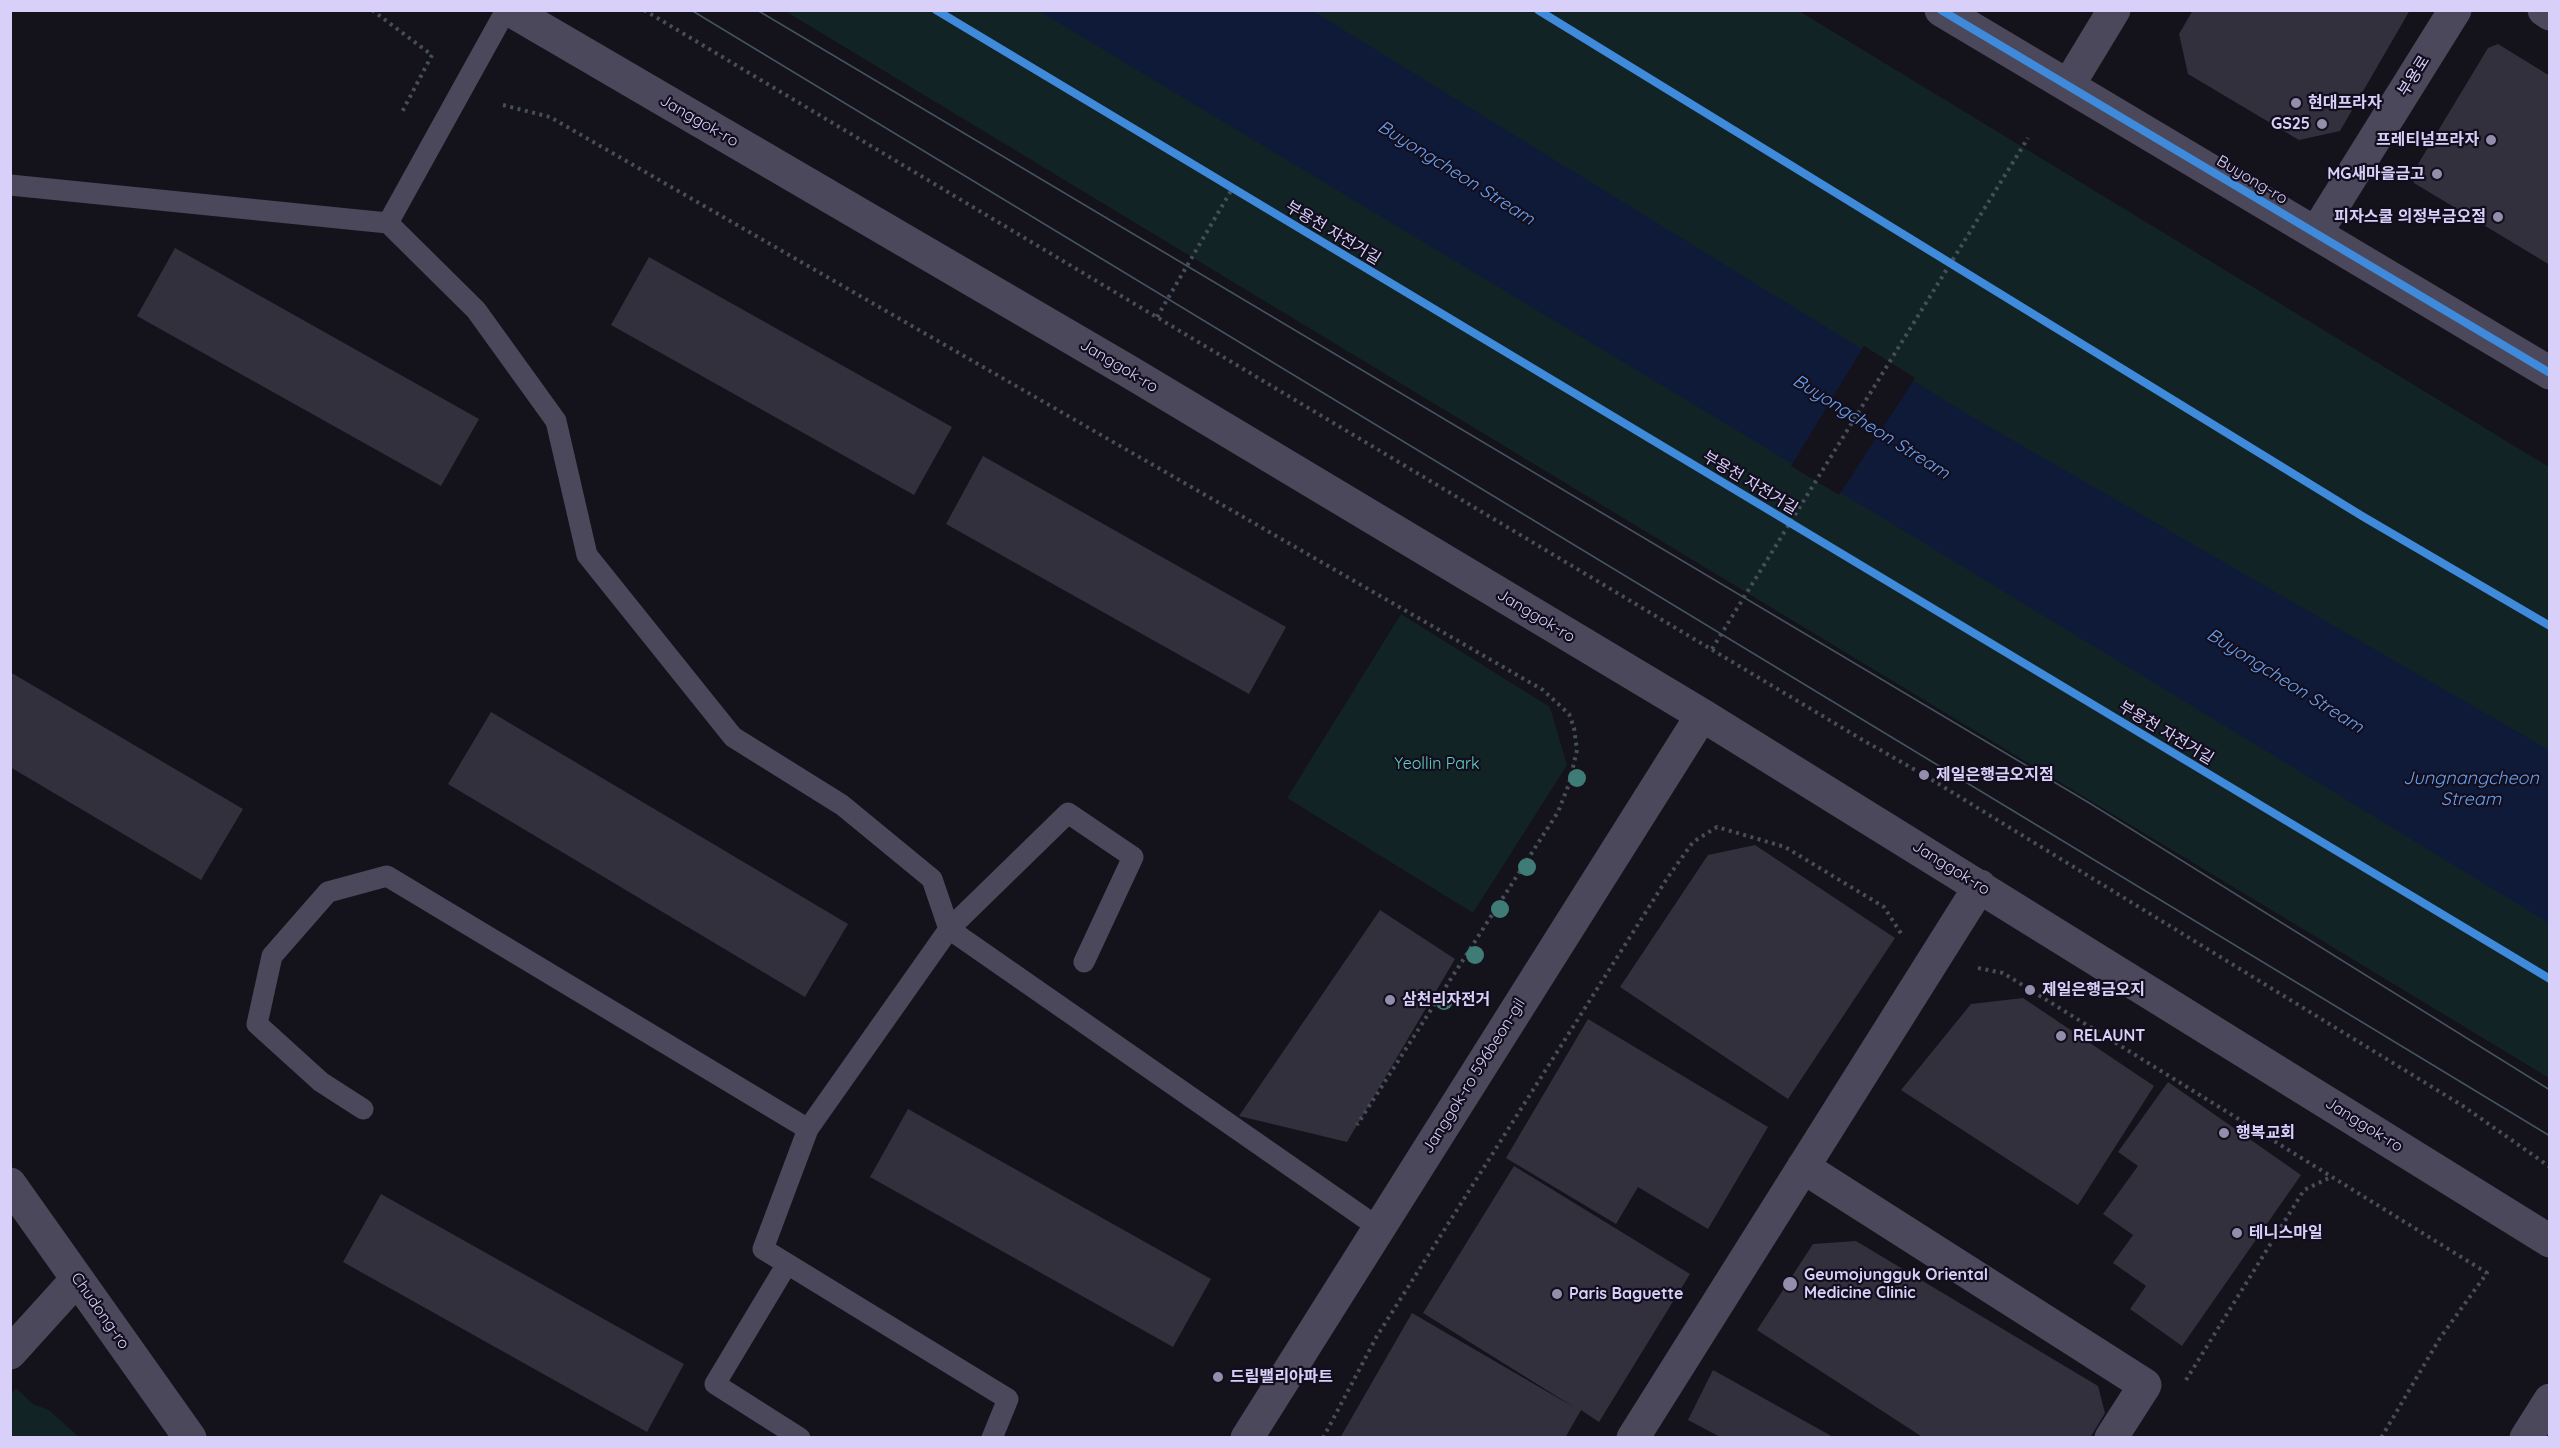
<!DOCTYPE html>
<meta charset="utf-8">
<style>
body{margin:0}
#map{position:relative;width:2560px;height:1448px;overflow:hidden;background:#14121a;font-family:Quicksand,sans-serif}
canvas{display:block}
.frame{position:absolute;inset:0;border:12px solid #d9d0fa;pointer-events:none}
</style>
<div id="map">
<canvas width="2560" height="1448"></canvas>
<div class="frame"></div>
</div>
<script>
const g = document.querySelector('canvas').getContext('2d');
g.lineJoin = 'round';
function fill(path, color) {
  g.fillStyle = color;
  g.fill(path, 'evenodd');
}
function trace(path, color, width, dash) {
  g.strokeStyle = color;
  g.lineWidth = width;
  g.lineCap = dash ? 'butt' : 'round';
  g.setLineDash(dash || []);
  g.stroke(path);
}
function write(font, color, halo, rows, align = 'center') {
  g.font = font + ' Quicksand,"Noto Sans KR",sans-serif';
  g.lineWidth = 4.5;
  g.setLineDash([]);
  g.textBaseline = 'middle';
  g.strokeStyle = halo;
  g.fillStyle = color;
  for (const [text, x, y, turn = 0] of rows) {
    g.save();
    g.translate(x, y);
    g.rotate((+turn || 0) * Math.PI / 180);
    g.textAlign = isNaN(turn) ? turn : align;
    if (halo) g.strokeText(text, 0, 0);
    g.fillText(text, 0, 0);
    g.restore();
  }
}
const green = new Path2D(`
 M785,11H1799L2549,467V1078Z
 M1401,614L1550,707L1567,765L1473,913L1287,798Z
 M16,1388L33,1404L49,1410L79,1437H11V1395Z`);
const water = new Path2D(`
 M1039,11H1313L1964,412L2549,750V923L1886,520Z`);
const pier = new Path2D(`
 M1864,346L1915,378L1839,495L1791,466Z`);
const building = new Path2D(`
 M2193,10H2410L2340,131L2299,140L2188,74L2179,34Z
 M2498,44L2550,76V265L2414,183L2412,174L2488,48Z
 M175,248L479,419L441,486L137,316Z
 M649,257L952,427L914,495L611,325Z
 M983,456L1286,627L1249,694L946,524Z
 M10,672L243,809L201,880L10,767Z
 M491,712L848,924L805,997L448,784Z
 M1755,845L1895,938L1788,1099L1620,987L1708,855Z
 M1380,910L1455,959L1347,1142L1239,1116Z
 M2023,998L2154,1086L2078,1205L1901,1090L1971,1004Z
 M1588,1019L1768,1127L1708,1229L1638,1187L1616,1224L1506,1158Z
 M2168,1082L2301,1175L2182,1346L2130,1309L2146,1286L2113,1263L2133,1235L2103,1214L2138,1166L2118,1152Z
 M908,1109L1211,1279L1173,1347L870,1177Z
 M1514,1166L1690,1274L1599,1422L1581,1410L1565,1438H1340L1412,1313L1577,1409L1423,1313Z
 M381,1194L684,1364L647,1432L343,1262Z
 M1856,1241L2098,1386L2105,1413L2090,1438H1924L1757,1330L1813,1244Z
 M1713,1370L1835,1438H1722L1688,1420Z`);
const path = new Path2D(`
 M372,10L432,55L402,112
 M644,10L1861,739L1924,775L2463,1106L2550,1167
 M503,105L550,117L1543,690L1569,714L1574,728L1577,750L1569,784L1558,812L1357,1125
 M1104,111L1106,108
 M1157,317L1232,189
 M1712,649L2028,138
 M1978,968L2003,973L2487,1273L2440,1338L2381,1438
 M2186,1380L2304,1190L2331,1177
 M1323,1438L1377,1336L1668,877L1693,842L1717,827L1785,847L1884,907L1902,935`);
const service = new Path2D(`
 M10,185L388,223L506,10
 M388,223L476,310L556,421L587,555L733,737L842,805L932,879L949,929L1379,1228
 M363,1109L321,1082L257,1024L272,956L328,892L387,876L808,1129
 M787,1264L715,1384L800,1438
 M992,1438L1008,1399L763,1249L808,1129L949,929L1068,813L1133,857L1084,962`);
const minor = new Path2D(`
 M510,10L1128,371L1702,715L2550,1241
 M1941,10L2550,373
 M2544,10L2550,14
 M2068,86L2114,10
 M2316,233L2455,10
 M1803,1167L2145,1385L2111,1438
 M10,1184L190,1438
 M10,1353L77,1279
 M1247,1438L1702,715
 M1633,1438L1980,886
 M2526,1438L2550,1400`);
const tram = new Path2D(`
 M691,10L2550,1136
 M757,10L2091,804L2550,1090`);
const cycleway = new Path2D(`
 M936,10L2550,979
 M1538,10L2362,516L2550,626
 M1941,10L2550,373`);
const trees = [
 [1577,778],
 [1527,867],
 [1500,909],
 [1475,955],
 [1444,1001]
];
const markers = [
 [2296,103,6,"#948eac"],
 [2322,124,6,"#948eac"],
 [2491,140,6,"#948eac"],
 [2437,174,6,"#948eac"],
 [2498,217,6,"#948eac"],
 [1924,775,6,"#948eac"],
 [2030,990,6,"#948eac"],
 [1390,1000,6,"#948eac"],
 [2061,1036,6,"#948eac"],
 [2224,1133,6,"#948eac"],
 [2237,1233,6,"#948eac"],
 [1790,1284,8,"#948eac"],
 [1557,1294,6,"#948eac"],
 [1218,1377,6,"#948eac"]
];
const streetNames = [
 ["부용로",2414,76,-58],
 ["Janggok-ro",699,121,30],
 ["Buyong-ro",2252,180,31],
 ["부용천 자전거길",1333,233,31],
 ["Janggok-ro",1119,366,31],
 ["부용천 자전거길",1750,483,31],
 ["Janggok-ro",1536,616,31],
 ["부용천 자전거길",2166,733,31],
 ["Janggok-ro",1951,868,32],
 ["Janggok-ro 596beon-gil",1474,1076,-58],
 ["Janggok-ro",2364,1125,32],
 ["Chudong-ro",100,1311,55]
];
const poiNames = [
 ["현대프라자",2308,103],
 ["GS25",2310,124,"right"],
 ["프레티넘프라자",2479,140,"right"],
 ["MG새마을금고",2425,174,"right"],
 ["피자스쿨 의정부금오점",2486,217,"right"],
 ["제일은행금오지점",1936,775],
 ["제일은행금오지",2042,990],
 ["삼천리자전거",1402,1000],
 ["RELAUNT",2073,1036],
 ["행복교회",2236,1133],
 ["테니스마일",2249,1233],
 ["Geumojungguk Oriental",1804,1275],
 ["Medicine Clinic",1804,1293],
 ["Paris Baguette",1569,1294],
 ["드림밸리아파트",1230,1377]
];
const parkNames = [
 ["Yeollin Park",1437,764]
];
const waterNames = [
 ["Buyongcheon Stream",1456,173,32],
 ["Buyongcheon Stream",1871,427,32],
 ["Buyongcheon Stream",2285,681,32],
 ["Jungnangcheon",2471,779],
 ["Stream",2471,800]
];
fill(green, '#122325');
fill(water, '#0f1a39');
fill(pier, '#14121a');
fill(building, '#32303c');
trace(path, '#464e5a', 4, [3, 4.5]);
trace(service, '#4a485a', 21);
trace(minor, '#4a485a', 33);
trace(tram, '#445362', 1.5);
trace(cycleway, '#408adc', 8);
g.fillStyle = '#407c77';
for (const [x, y] of trees) {
  g.beginPath();
  g.arc(x, y, 9, 0, 2 * Math.PI);
  g.fill();
}
for (const [x, y, r, color] of markers) {
  const dot = new Path2D();
  dot.arc(x, y, r, 0, 2 * Math.PI);
  g.fillStyle = color;
  g.fill(dot);
  trace(dot, '#130e1e', 2);
}
write('16px', '#d9d0fa', '#130e1e', streetNames);
write('bold 16px', '#d9d0fa', '#130e1e', poiNames, 'left');
write('16px', '#64d2c3', '#130e1e', parkNames);
write('italic 18px', '#68a2f0', '#130e1e', waterNames);
</script>
